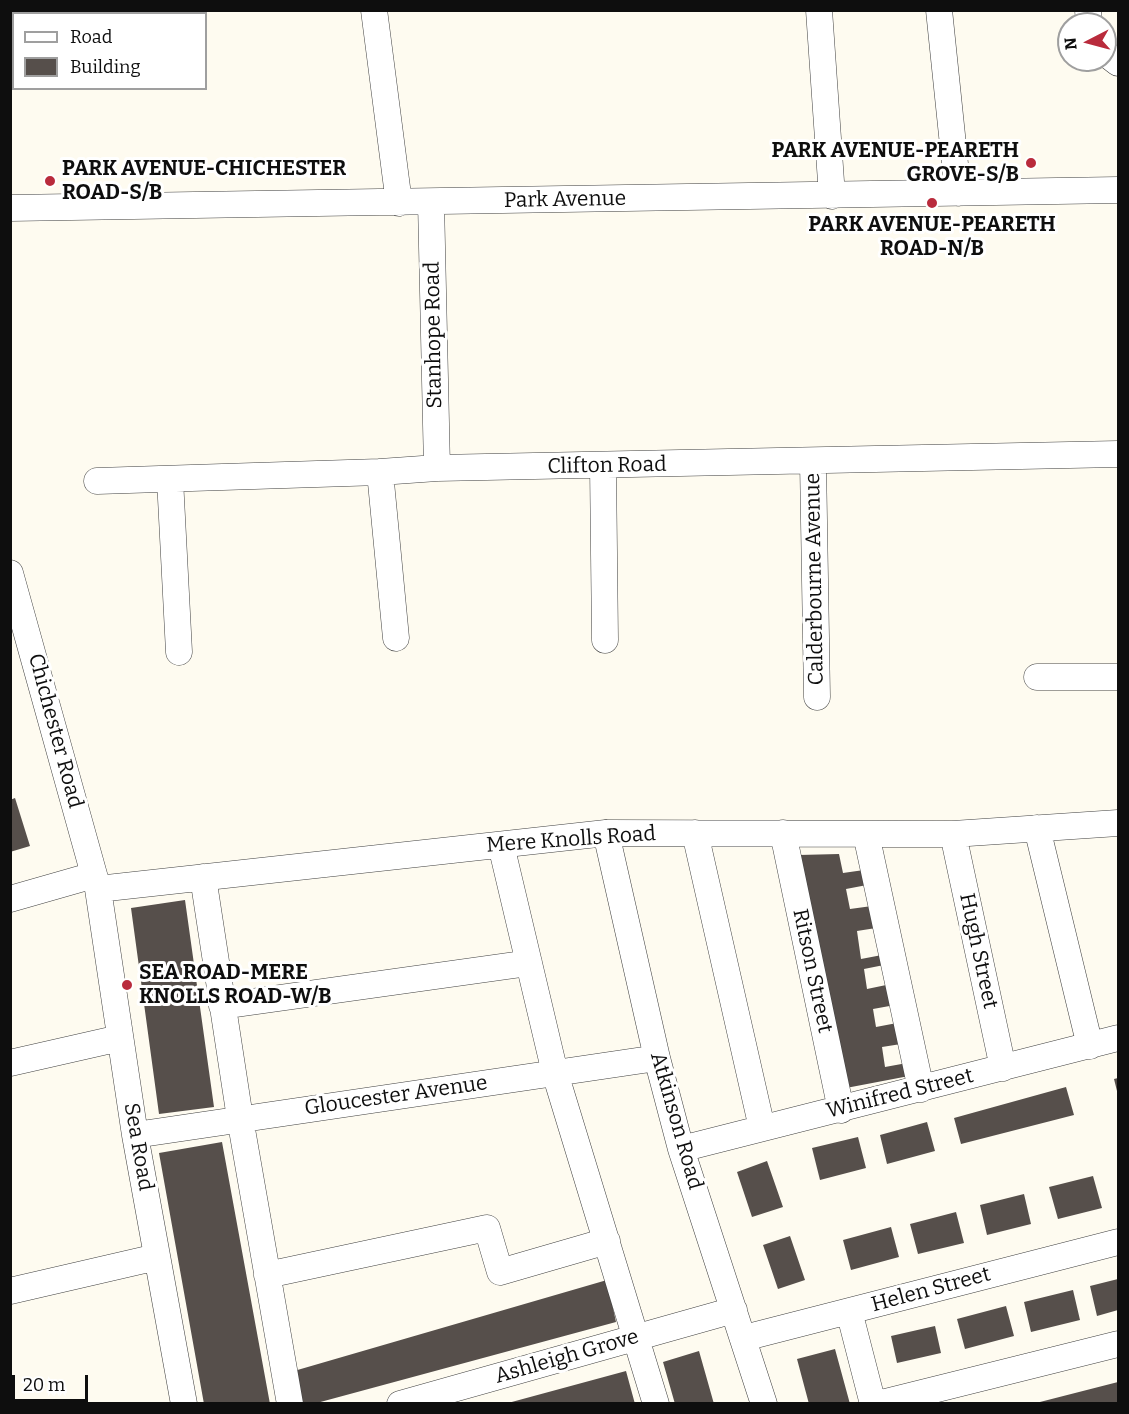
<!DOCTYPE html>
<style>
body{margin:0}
#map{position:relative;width:1129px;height:1414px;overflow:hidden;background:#fefbf0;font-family:Bitter,serif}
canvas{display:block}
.frame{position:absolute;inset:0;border:12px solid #0e0e0e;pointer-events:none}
.legend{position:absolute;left:12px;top:12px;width:195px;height:78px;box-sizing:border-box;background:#fff;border:2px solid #9f9f9f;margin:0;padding:8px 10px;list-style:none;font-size:18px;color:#0e0e0e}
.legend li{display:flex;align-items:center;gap:12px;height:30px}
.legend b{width:30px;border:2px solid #9f9f9f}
.north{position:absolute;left:1057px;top:12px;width:60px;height:60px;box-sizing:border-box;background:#fff;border:2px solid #9f9f9f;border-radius:50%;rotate:264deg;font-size:16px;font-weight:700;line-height:24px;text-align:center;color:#0e0e0e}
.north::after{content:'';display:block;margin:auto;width:21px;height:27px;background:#b92b3c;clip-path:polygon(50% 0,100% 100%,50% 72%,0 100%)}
.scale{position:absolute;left:12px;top:1375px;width:76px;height:27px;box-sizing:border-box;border:3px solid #0e0e0e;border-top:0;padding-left:8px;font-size:18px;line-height:21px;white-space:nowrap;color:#0e0e0e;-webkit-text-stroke:4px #fff;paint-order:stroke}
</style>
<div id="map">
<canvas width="1129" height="1414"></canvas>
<div class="frame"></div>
<ul class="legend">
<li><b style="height:8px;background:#fff"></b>Road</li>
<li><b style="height:16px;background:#564f4b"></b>Building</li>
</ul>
<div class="north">N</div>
<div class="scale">20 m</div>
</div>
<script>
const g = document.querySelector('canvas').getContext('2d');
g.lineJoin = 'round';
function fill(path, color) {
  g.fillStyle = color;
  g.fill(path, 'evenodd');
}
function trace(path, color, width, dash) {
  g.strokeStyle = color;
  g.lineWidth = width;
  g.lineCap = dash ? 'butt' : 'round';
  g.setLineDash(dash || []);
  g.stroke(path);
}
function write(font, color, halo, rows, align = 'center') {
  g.font = font + ' Bitter,serif';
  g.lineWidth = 6;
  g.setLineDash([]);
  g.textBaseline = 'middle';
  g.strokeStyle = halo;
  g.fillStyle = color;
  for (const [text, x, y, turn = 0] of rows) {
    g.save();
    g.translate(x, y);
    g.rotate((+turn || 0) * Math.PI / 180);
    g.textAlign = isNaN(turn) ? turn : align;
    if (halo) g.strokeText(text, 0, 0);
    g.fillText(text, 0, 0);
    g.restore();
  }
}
const building = new Path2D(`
 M15,798L30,846L10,852V800Z
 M839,854L843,873L864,870L867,885L846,889L850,909L872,906L876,928L857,931L861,959L882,955L884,965L864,969L867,989L891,984L895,1005L873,1009L876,1027L897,1023L901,1044L882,1047L885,1067L907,1063L909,1076L846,1088L799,855Z
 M185,900L214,1107L159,1114L131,908Z
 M1118,1078V1095L1114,1079Z
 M1066,1087L1074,1115L961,1144L954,1118Z
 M927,1122L935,1151L887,1164L880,1135Z
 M858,1137L866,1168L820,1180L812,1148Z
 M222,1142L270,1404H204L159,1153Z
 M767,1161L783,1207L752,1217L737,1172Z
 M1093,1176L1102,1208L1058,1219L1049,1187Z
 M1024,1194L1031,1224L987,1235L980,1205Z
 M956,1212L964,1243L918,1254L910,1224Z
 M891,1227L899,1257L851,1270L843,1240Z
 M790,1236L805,1280L778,1289L763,1245Z
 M1118,1279V1310L1097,1316L1090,1286Z
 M607,1280L616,1322L313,1404H302L294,1371Z
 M1073,1290L1080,1320L1031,1332L1024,1302Z
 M1006,1306L1014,1336L965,1349L957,1319Z
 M935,1326L941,1353L897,1363L891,1336Z
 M835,1349L850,1404H809L797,1359Z
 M699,1351L714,1404H675L663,1362Z
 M626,1371L635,1404H508V1403Z
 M1118,1382V1404H1036V1403Z`);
const minor = new Path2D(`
 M374,10L399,203
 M819,10L832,196
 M939,10L958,193
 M1088,10L1089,24
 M1105,53L1118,63
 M431,202L437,468
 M10,208L1118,190
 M813,462L817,697
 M603,466L605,640
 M380,472L396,638
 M170,479L179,652
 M97,481L380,472L437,468L1118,454
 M10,573L98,889L135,1135L184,1404
 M1037,677H1118
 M1037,828L1090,1046
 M606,833L657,1058L681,1149L764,1404
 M695,833L762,1128
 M783,833L841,1110
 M866,834L921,1089
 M953,834L1003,1068
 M501,845L555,1073L656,1404
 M203,877L240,1118L290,1404
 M98,889L606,833L953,834L1118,823
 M10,899L94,875
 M222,1006L529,963
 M10,1063L120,1038
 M135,1135L657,1058
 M681,1149L1118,1038
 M267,1275L487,1228L500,1272L607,1241
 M10,1291L157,1257
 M849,1311L873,1404
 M744,1338L1118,1242
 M400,1404L734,1310
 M877,1404L1118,1344`);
const markers = [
 [1031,163,6,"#b92b3c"],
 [50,181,6,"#b92b3c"],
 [932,203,6,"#b92b3c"],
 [127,985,6,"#b92b3c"]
];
const poiNames = [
 ["PARK AVENUE-PEARETH",1019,151,"right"],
 ["GROVE-S/B",1019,175,"right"],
 ["PARK AVENUE-CHICHESTER",62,169],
 ["ROAD-S/B",62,193],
 ["PARK AVENUE-PEARETH",932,225,"center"],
 ["ROAD-N/B",932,249,"center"],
 ["SEA ROAD-MERE",139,973],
 ["KNOLLS ROAD-W/B",139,997]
];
const streetNames = [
 ["Park Avenue",565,200,-1],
 ["Stanhope Road",434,335,-91],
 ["Clifton Road",607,466,-1],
 ["Calderbourne Avenue",815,579,-91],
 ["Chichester Road",55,731,75],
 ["Mere Knolls Road",571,840,-4],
 ["Hugh Street",978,951,78],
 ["Ritson Street",812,971,78],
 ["Winifred Street",900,1094,-14],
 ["Gloucester Avenue",396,1096,-8],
 ["Atkinson Road",676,1121,74],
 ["Sea Road",138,1147,80],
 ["Helen Street",931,1290,-15],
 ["Ashleigh Grove",567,1357,-16]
];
fill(building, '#564f4b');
trace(minor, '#414141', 27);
trace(minor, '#fff', 26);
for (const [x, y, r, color] of markers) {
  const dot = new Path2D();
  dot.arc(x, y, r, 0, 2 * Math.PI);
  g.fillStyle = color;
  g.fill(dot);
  trace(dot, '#fff', 2);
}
write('bold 21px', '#0e0e0e', '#fff', poiNames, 'left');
write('21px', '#0e0e0e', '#fff', streetNames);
</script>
